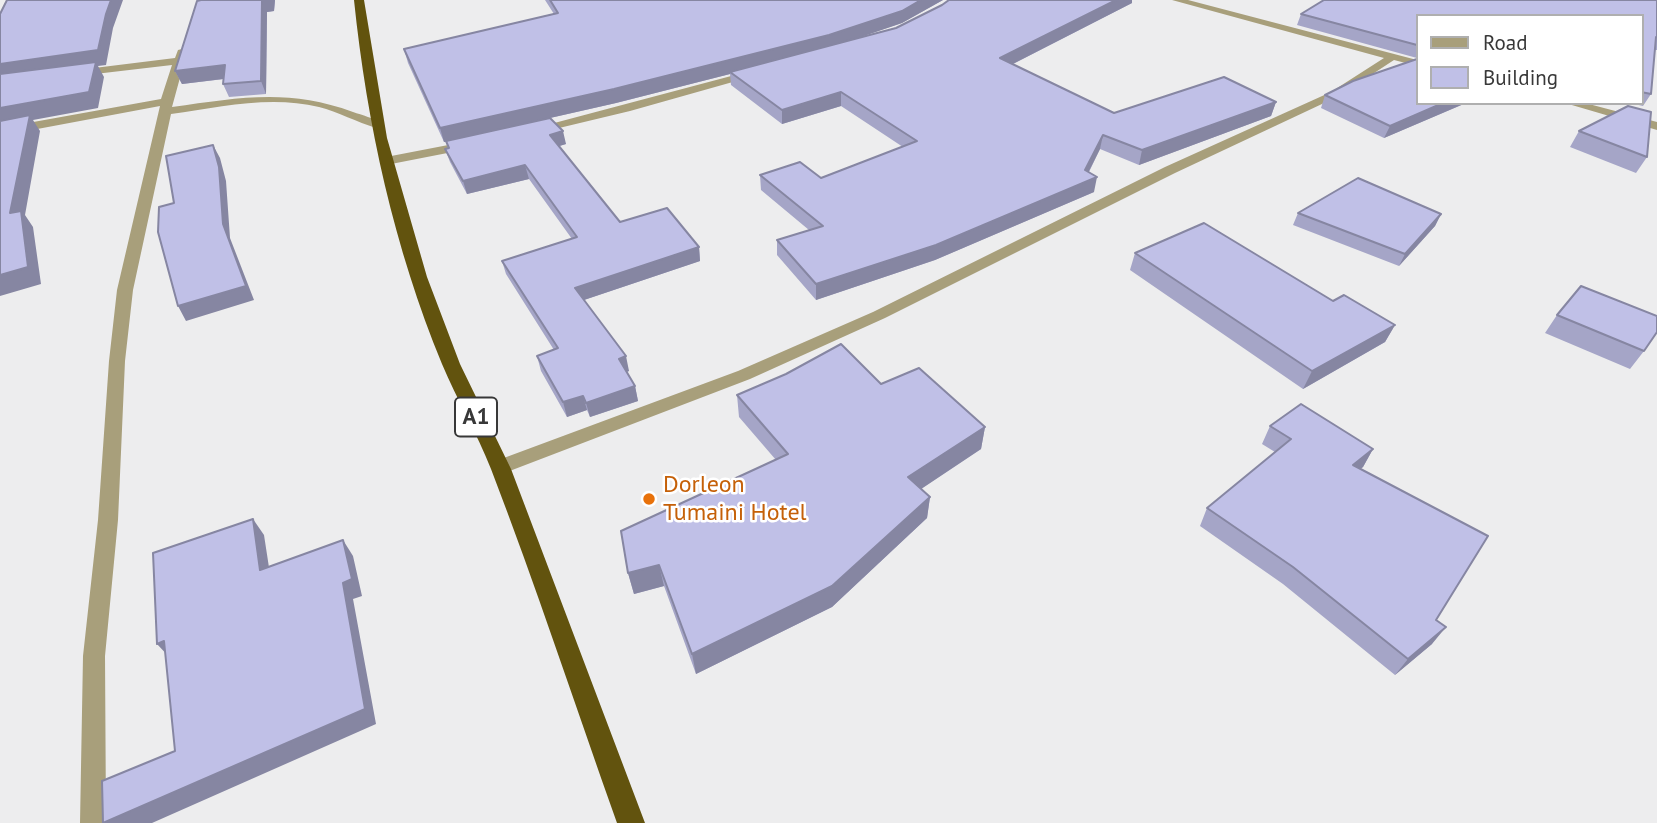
<!DOCTYPE html>
<style>
body{margin:0}
#map{position:relative;width:1657px;height:823px;overflow:hidden;background:#ededee;font-family:"PT Sans",sans-serif}
canvas{display:block}
.legend{position:absolute;left:1416px;top:14px;width:228px;height:91px;box-sizing:border-box;background:#fff;border:2px solid #afafaf;margin:0;padding:9px 12px;list-style:none;font-size:21px;color:#383838}
.legend li{display:flex;align-items:center;gap:14px;height:35px}
.legend b{width:35px;border:2px solid #afafaf}
</style>
<div id="map">
<canvas width="1657" height="823"></canvas>
<ul class="legend">
<li><b style="height:9px;background:#a89f7b"></b>Road</li>
<li><b style="height:19px;background:#c0c0e7"></b>Building</li>
</ul>
</div>
<script>
const g = document.querySelector('canvas').getContext('2d');
g.lineJoin = 'round';
function fill(path, color) {
  g.fillStyle = color;
  g.fill(path, 'evenodd');
}
function trace(path, color, width, dash) {
  g.strokeStyle = color;
  g.lineWidth = width;
  g.lineCap = dash ? 'butt' : 'round';
  g.setLineDash(dash || []);
  g.stroke(path);
}
function write(font, color, halo, rows, align = 'center') {
  g.font = font + ' "PT Sans",sans-serif';
  g.lineWidth = 5;
  g.setLineDash([]);
  g.textBaseline = 'middle';
  g.strokeStyle = halo;
  g.fillStyle = color;
  for (const [text, x, y, turn = 0] of rows) {
    g.save();
    g.translate(x, y);
    g.rotate((+turn || 0) * Math.PI / 180);
    g.textAlign = isNaN(turn) ? turn : align;
    if (halo) g.strokeText(text, 0, 0);
    g.fillText(text, 0, 0);
    g.restore();
  }
}
const minor = new Path2D(`
 M1172,0H1188L1417,60V66L1394,60L1339,96L1175,173L885,318L750,379L507,472H493L491,467L493,462L738,371L873,312L1165,167L1331,92L1384,58Z
 M182,49L187,52L172,107C239,98 287,88 353,112C362,115 374,118 382,124L376,128C357,122 338,112 319,107C271,95 219,107 171,114L133,290L125,361L118,520L105,656L106,823H80L83,656L98,520L109,361L117,290L160,106L0,136V128L161,99L172,65L78,76L73,73L78,70L175,58L178,50Z
 M750,71L755,74L754,76L630,111L534,134L528,130Z
 M1565,103H1585L1657,122V130Z
 M469,141L473,142V148L386,165L380,161L386,157Z`);
const trunk = new Path2D(`
 M354,0H364L387,138L427,277L460,364L511,469L645,823H617C575,705 536,586 491,469C477,433 457,400 442,364C394,247 367,125 354,0Z`);
const wall = new Path2D(`
 M275,0L274,11L267,12L266,94L229,97L223,84L224,79L182,84L175,71Z
 M545,0H943L902,23L860,37L896,28L942,5L949,0H1132V3L1013,64L1114,113L1276,102L1271,116L1139,165L1100,149L1089,172L1094,192L935,260L816,300L777,255V240L809,230L761,190L760,175L821,178L903,147L841,106L782,124L731,85L730,74L616,103L550,118L566,144L559,146L620,222L699,247L700,261L584,300L629,371L627,372L635,386L638,401L590,417L587,410L567,417L541,371L537,356L554,350L506,274L502,261L572,239L529,179L467,194L450,162L445,149L448,148L446,142H444L408,63L404,49L554,14Z
 M1657,0V50H1655L1651,94L1643,106L1630,103H1641V16H1417V58L1297,25L1301,14Z
 M1325,95L1417,103H1466L1384,138L1321,108Z
 M1579,131L1647,157L1636,173L1570,147Z
 M1298,213L1441,214L1435,226L1399,266L1293,225Z
 M1135,253L1333,301L1395,325L1385,342L1303,389L1130,270Z
 M1557,315L1644,351L1630,369L1545,333Z
 M881,384L985,427L981,449L921,489L930,497L927,518L832,607L696,674L664,586L634,594L628,573L776,460L739,417L737,395Z
 M1270,426L1373,449L1363,467L1360,469L1436,620L1432,644L1395,675L1283,584L1200,526L1207,508L1275,452L1262,444Z`);
const shadedWall = new Path2D(`
 M111,0H123L113,28L106,65L98,66L104,77L98,108L33,120L40,131L25,215L33,227L41,284L0,296V275L10,213L0,126V64L106,14Z
 M262,0H275L274,11L267,12L266,94L261,81Z
 M921,0H943L902,23L829,48L730,72V74L616,103L444,142L440,128Z
 M1116,0H1132V3L999,71L1000,58Z
 M225,65L231,78L182,84L175,71Z
 M841,92V106L782,124V110Z
 M1276,102L1271,116L1139,165L1142,150Z
 M1443,103H1466L1384,138L1390,126Z
 M563,131L566,144L553,148L550,135Z
 M1103,135L1100,149L1083,183L1097,177L1094,192L935,260L816,300V284L1085,170Z
 M213,145L220,158L226,181L230,238L254,300L186,321L178,306L223,224Z
 M525,165L529,179L467,194L463,181Z
 M1441,214L1435,226L1399,266L1405,254Z
 M699,247L700,261L578,302L575,288Z
 M1395,325L1385,342L1303,389L1312,371Z
 M626,356L629,371L622,373L619,359Z
 M635,386L638,401L590,417L586,403Z
 M583,396L587,410L567,417L563,402Z
 M985,427L981,449L906,499L908,477Z
 M1373,449L1363,467L1343,483L1353,465Z
 M930,497L927,518L832,607L696,674L692,654Z
 M253,519L264,535L272,587L260,570Z
 M343,540L353,556L362,596L353,599L376,724L152,823H103L343,583Z
 M659,565L664,586L634,594L628,573Z
 M1446,627L1432,644L1395,675L1408,659Z
 M164,641L171,659L157,644Z`);
const building = new Path2D(`
 M7,0H111L106,14L98,50L0,64V14Z
 M201,0H262L261,81L223,84L225,65L175,71L197,1Z
 M550,0H921L902,11L829,35L614,89L440,128L404,49L558,13Z
 M949,0H1116L1000,58L1114,113L1224,77L1276,102L1142,150L1103,135L1085,170L1097,177L936,245L816,284L777,240L823,226L760,175L800,162L821,178L917,141L841,92L782,110L730,72L896,28L942,5Z
 M1324,0H1657V37H1656L1651,94L1641,92V16H1417V45L1301,14Z
 M1417,59V103H1443L1390,126L1325,95L1353,81Z
 M96,62L89,92L0,108V74Z
 M1628,106L1651,112L1647,157L1579,131Z
 M30,115L10,213L21,211L28,267L0,275V121Z
 M550,118L563,131L550,135L620,222L667,208L699,247L575,288L626,356L619,359L635,386L586,403L583,396L563,402L537,356L558,348L502,261L577,237L525,165L463,181L445,149L449,148L446,141Z
 M213,145L219,167L223,224L246,286L178,306L158,232L159,207L174,203L166,156Z
 M1358,178L1441,214L1405,254L1298,213Z
 M1204,223L1333,301L1344,295L1395,325L1312,371L1135,253Z
 M1581,286L1657,316V332L1644,351L1557,315Z
 M841,344L881,384L919,368L985,427L908,477L930,497L832,586L692,654L659,565L628,573L621,531L788,454L737,395L786,374Z
 M1301,404L1373,449L1353,465L1488,536L1436,620L1446,627L1408,659L1293,567L1207,508L1291,439L1270,426Z
 M253,519L260,570L343,540L352,579L343,583L365,709L103,823L102,781L175,751L164,641L157,644L153,553Z`);
const markers = [
 [649,499,7,"#e8710a"]
];
const shields = [
 [476,417,42]
];
const shieldNames = [
 ["A1",476,417]
];
const foodNames = [
 ["Dorleon",663,485],
 ["Tumaini Hotel",663,513]
];
fill(minor, '#a89f7b');
fill(trunk, '#62530e');
fill(wall, '#a5a5c7');
fill(shadedWall, '#8686a2');
fill(building, '#c0c0e7');
trace(building, '#8686a2', 2);
for (const [x, y, r, color] of markers) {
  const dot = new Path2D();
  dot.arc(x, y, r, 0, 2 * Math.PI);
  g.fillStyle = color;
  g.fill(dot);
  trace(dot, '#fff', 2.5);
}
for (const [x, y, w] of shields) {
  const box = new Path2D();
  box.roundRect(x - w / 2, y - 19.5, w, 39, 5);
  g.fillStyle = '#fff';
  g.fill(box);
  trace(box, '#383838', 2);
}
write('bold 23px', '#383838', null, shieldNames);
write('24px', '#c56008', '#fff', foodNames, 'left');
</script>
